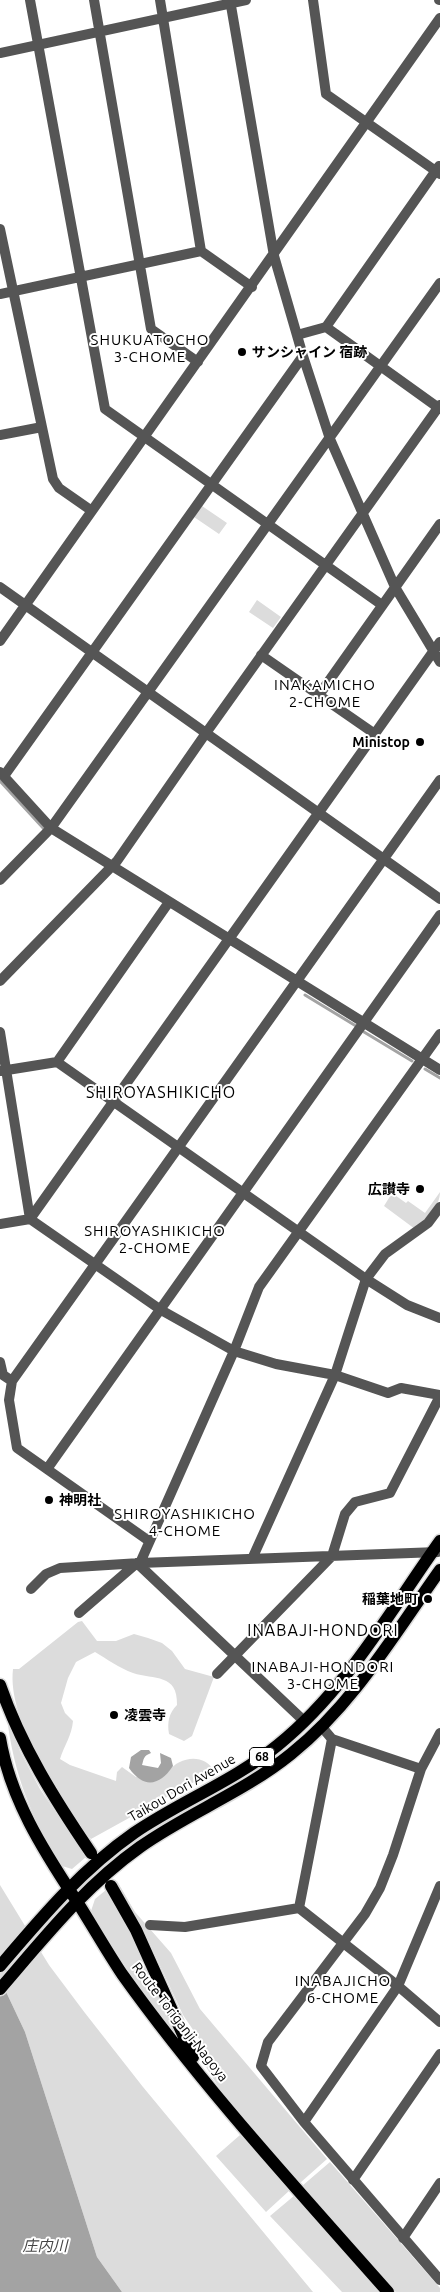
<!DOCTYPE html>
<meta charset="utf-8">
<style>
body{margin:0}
canvas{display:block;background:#fff}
</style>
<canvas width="440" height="2292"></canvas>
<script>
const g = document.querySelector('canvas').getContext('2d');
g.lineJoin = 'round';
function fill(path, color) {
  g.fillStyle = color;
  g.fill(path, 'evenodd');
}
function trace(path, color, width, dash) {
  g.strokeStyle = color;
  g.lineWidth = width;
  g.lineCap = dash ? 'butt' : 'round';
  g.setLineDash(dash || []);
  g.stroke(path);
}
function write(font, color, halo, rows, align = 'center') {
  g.font = font + ' Ubuntu,"Noto Sans JP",sans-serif';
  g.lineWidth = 4;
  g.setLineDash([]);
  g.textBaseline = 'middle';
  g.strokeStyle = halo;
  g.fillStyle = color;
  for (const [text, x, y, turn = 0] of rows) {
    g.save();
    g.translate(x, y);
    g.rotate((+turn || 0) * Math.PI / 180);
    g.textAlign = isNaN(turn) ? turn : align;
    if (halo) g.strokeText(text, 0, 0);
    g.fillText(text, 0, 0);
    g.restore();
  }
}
const green = new Path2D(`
 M202,506L227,523L219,534L194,517Z
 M257,600L281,617L273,628L249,612Z
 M440,1192C440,1207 426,1219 415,1229L384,1206L392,1193L406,1203L408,1201L425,1213Z
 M82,1621L97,1641H116L134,1634L148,1638L162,1643L172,1651L185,1669L214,1677L192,1736L184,1741L169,1734C167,1722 169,1713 177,1705C178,1673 154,1680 133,1673C119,1668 107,1659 95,1652L76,1662L68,1678L61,1703L65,1713L73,1721C72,1735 64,1746 60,1759L70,1765L116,1781L117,1772L122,1767L136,1777L168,1772C179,1756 205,1753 214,1771L91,1839L83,1830C57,1788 7,1720 13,1669H19L78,1622Z
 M7,1718L20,1751L40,1789L86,1857L72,1869L62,1866C31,1819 14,1774 7,1718Z
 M117,1881L135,1912L171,1953L200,2009L327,2159L300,2183L219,2088L202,2060L206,2049L183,2015L150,1944L115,1883Z
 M0,1885L49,1965L85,2013L143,2087L313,2292H122L97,2257L25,2032L0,1979Z
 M106,1890L132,1933L143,1956L172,2029C141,1993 116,1952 91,1911L95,1899Z
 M240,2135L290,2190L266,2212L216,2156Z
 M330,2162L440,2288V2292H396L302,2186Z
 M295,2195L381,2292H342L270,2216Z`);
const water = new Path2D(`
 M141,1750H149L151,1753C143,1756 144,1759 142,1765L158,1768L161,1763L160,1753L171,1758L173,1766C159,1787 143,1788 129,1768L131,1757Z
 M0,1979L25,2032L97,2257L122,2292H0Z`);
const stream = new Path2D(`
 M0,781L44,829
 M305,995L356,1026
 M364,1032L412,1061
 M425,1069L440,1078`);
const minor = new Path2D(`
 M30,0L105,409L382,605
 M94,0L151,329L198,362
 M160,0L201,251
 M230,0L274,256L303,356L330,439L395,587L440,662
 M313,0L326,94L440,174
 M439,0H440
 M0,53L246,0
 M0,229L53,479L59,488L92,511
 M0,294L201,251L252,287
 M326,327L440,409
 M297,335L326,327L439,166
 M0,435L42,427
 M0,587L440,899
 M0,641L440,18
 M261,655L375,734
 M319,695L440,524
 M0,772L51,828L440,1070
 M4,776L303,356
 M0,880L51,828L440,283
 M0,981L117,861L206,733L440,405
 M0,1032L30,1219L440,642
 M57,1062L169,902
 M1,1071L57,1062L366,1279L407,1305L440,1318
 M0,1224L30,1219L161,1310L234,1351L276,1364L335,1375L388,1393L401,1388L440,1395
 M0,1362L3,1375L12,1381
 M47,1469L440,915
 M149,1541L17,1448L9,1400L12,1381L440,780
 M252,1559L335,1375L366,1279L385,1254L428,1223L440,1207
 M140,1563L234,1351L259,1287L440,1034
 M31,1589L46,1574L60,1568L140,1563L438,1552
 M79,1613L137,1563L304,1721
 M217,1674L332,1556L345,1514L355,1502L390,1493L440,1396
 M321,1726L332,1739L421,1769
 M440,1733L421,1769L393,1855L380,1888L365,1914L268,2042L261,2066L304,2122L440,2280
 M299,1908L332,1739
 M150,1925L185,1927L299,1908L398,1986L440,2022
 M304,2122L398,1986L440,1886
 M353,2180L440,2054
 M403,2238L440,2183`);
const major = new Path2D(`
 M0,1685C21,1746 55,1800 91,1853
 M0,1738C10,1798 43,1850 76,1900C92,1925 106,1950 122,1974C202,2086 297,2189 388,2292
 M111,1886L136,1930L193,2057
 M0,1966C41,1918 81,1870 134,1833C181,1801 234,1781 278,1745C346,1690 390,1611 440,1541
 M0,1989C44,1938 85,1886 140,1847C188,1813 244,1792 291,1754C353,1705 395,1633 440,1570`);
const markers = [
 [242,352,5,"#000"],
 [420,742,5,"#000"],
 [420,1189,5,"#000"],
 [49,1500,5,"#000"],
 [428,1599,5,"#000"],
 [114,1715,5,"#000"]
];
const shields = [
 [262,1757,25]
];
const shieldNames = [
 ["68",262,1757]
];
const poiNames = [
 ["サンシャイン 宿跡",252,352],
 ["Ministop",410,742,"right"],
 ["広讃寺",410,1189,"right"],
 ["神明社",59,1500],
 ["稲葉地町",418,1599,"right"],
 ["凌雲寺",124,1715]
];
const streetNames = [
 ["Taikou Dori Avenue",182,1788,-30],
 ["Route Toriganji-Nagoya",180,2022,52]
];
const neighbourhoodNames = [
 ["SHUKUATOCHO",150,340],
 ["3-CHOME",150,357],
 ["INAKAMICHO",325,685],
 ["2-CHOME",325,702],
 ["SHIROYASHIKICHO",155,1231],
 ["2-CHOME",155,1248],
 ["SHIROYASHIKICHO",185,1514],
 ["4-CHOME",185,1531],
 ["INABAJI-HONDORI",323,1667],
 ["3-CHOME",323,1684],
 ["INABAJICHO",343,1981],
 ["6-CHOME",343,1998]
];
const waterNames = [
 ["庄内川",45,2246]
];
const quarterNames = [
 ["SHIROYASHIKICHO",161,1093],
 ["INABAJI-HONDORI",323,1631]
];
fill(green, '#dcdcdc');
fill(water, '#a3a3a3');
trace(stream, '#a3a3a3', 3);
trace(major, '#dbdbdb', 15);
trace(minor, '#555', 10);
trace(major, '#000', 12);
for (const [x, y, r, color] of markers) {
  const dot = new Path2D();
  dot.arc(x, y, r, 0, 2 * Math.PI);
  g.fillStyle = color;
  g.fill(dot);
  trace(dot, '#fff', 2);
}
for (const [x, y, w] of shields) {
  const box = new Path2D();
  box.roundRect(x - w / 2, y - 9.5, w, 19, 4);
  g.fillStyle = '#fff';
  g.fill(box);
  trace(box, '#000', 1);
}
write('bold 12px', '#000', null, shieldNames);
write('bold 14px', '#000', '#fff', poiNames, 'left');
write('14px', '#000', '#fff', streetNames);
g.letterSpacing = '1px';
write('15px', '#000', '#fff', neighbourhoodNames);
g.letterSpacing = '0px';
write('italic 15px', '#444', '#fff', waterNames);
g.letterSpacing = '1px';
write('16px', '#000', '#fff', quarterNames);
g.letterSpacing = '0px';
</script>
